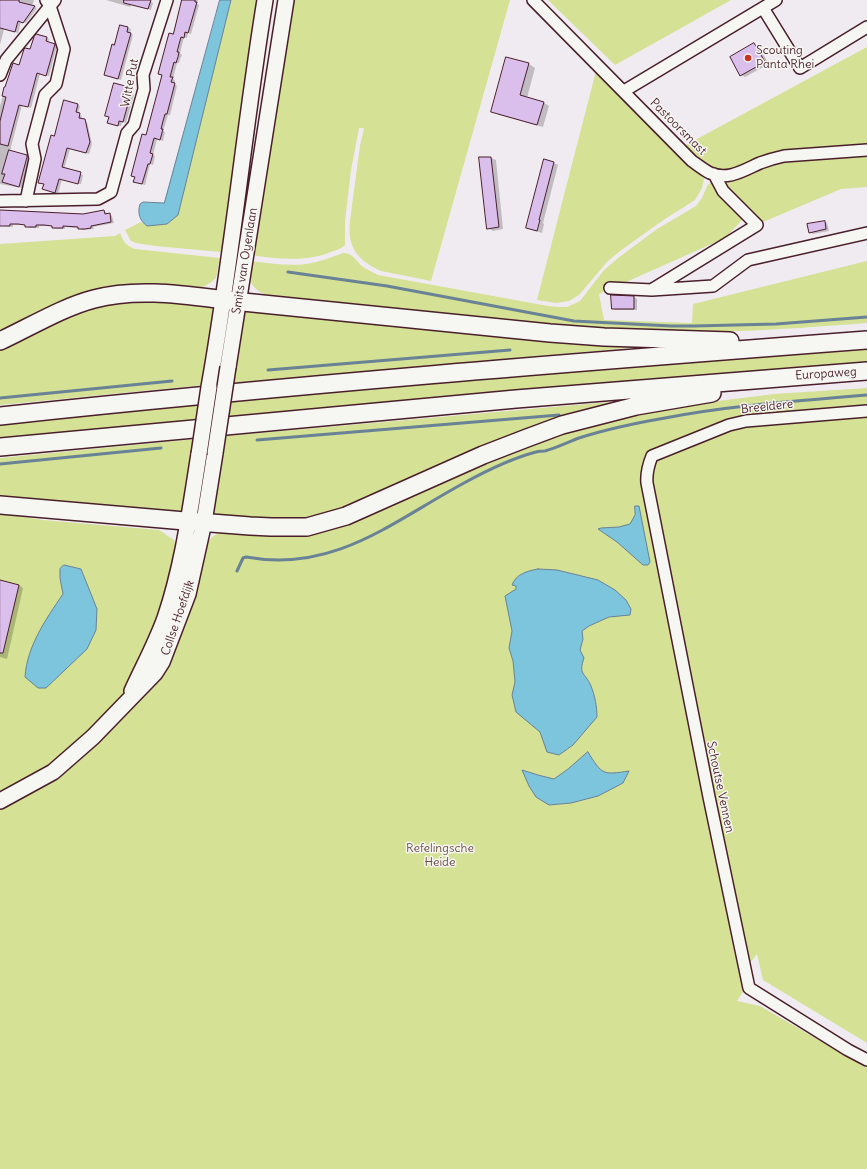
<!DOCTYPE html>
<style>
body{margin:0}
canvas{display:block;background:#f0ebf1}
</style>
<canvas width="867" height="1169"></canvas>
<script>
const g = document.querySelector('canvas').getContext('2d');
g.lineJoin = 'round';
function fill(path, color) {
  g.fillStyle = color;
  g.fill(path, 'evenodd');
}
function trace(path, color, width, dash) {
  g.strokeStyle = color;
  g.lineWidth = width;
  g.lineCap = dash ? 'butt' : 'round';
  g.setLineDash(dash || []);
  g.stroke(path);
}
function write(font, color, halo, rows, align = 'center') {
  g.font = font + ' Delius,sans-serif';
  g.lineWidth = 3;
  g.setLineDash([]);
  g.textBaseline = 'middle';
  g.strokeStyle = halo;
  g.fillStyle = color;
  for (const [text, x, y, turn = 0] of rows) {
    g.save();
    g.translate(x, y);
    g.rotate((+turn || 0) * Math.PI / 180);
    g.textAlign = isNaN(turn) ? turn : align;
    if (halo) g.strokeText(text, 0, 0);
    g.fillText(text, 0, 0);
    g.restore();
  }
}
const green = new Path2D(`
 M231,0H260L226,221L221,252L155,246L136,243L131,241L125,230L141,222L147,226L178,215Z
 M292,0H510L431,281L381,271C368,265 357,258 352,245C347,232 351,217 352,205C355,185 357,166 360,146C361,140 363,134 364,128H359L351,170L345,221V245C341,249 336,250 331,252C307,262 277,259 251,255Z
 M548,0H731L615,65Z
 M867,47V145C847,147 828,148 808,150C793,151 777,152 763,156C748,161 730,175 713,169C702,165 692,154 684,146Z
 M596,71C624,100 653,130 682,159C686,163 703,175 704,179L702,188L695,200L665,219L620,251L607,262L579,295L569,301L556,303L537,300Z
 M867,154V187L841,189L763,222L727,189L726,187L728,182L778,161Z
 M711,182L720,194L744,218L725,238L599,294L604,320L692,323L693,304L867,261V323C801,328 734,333 668,332C620,332 573,327 526,322C440,314 355,304 270,296C250,290 247,279 250,261C271,263 295,268 316,262C325,260 334,256 343,253C353,253 356,261 363,267C367,270 373,272 378,275L548,306L558,307H567L580,301L604,270L618,258L657,229L696,206L702,198L707,186Z
 M120,233C123,241 126,246 135,249L220,258L216,278L210,283L203,287L198,289L156,286L0,334V244L115,236Z
 M128,298L215,304L204,385L0,405V347L68,314Z
 M242,309L675,344L233,383L237,360L235,358Z
 M867,346V365L0,442V421L152,406Z
 M867,388V408L732,428L867,413V1043L763,980L757,954L740,976L743,992L737,1001L760,1006L867,1068V1169H0V513L43,520L159,530L174,540L177,547L193,531L195,532L205,547C210,538 215,533 225,532L307,534L341,526L506,455L552,437L601,422L686,405L774,394Z
 M655,398L311,522L213,516L211,514L222,458L225,436Z
 M195,439L185,514L0,499V458Z`);
const water = new Path2D(`
 M220,0H231L178,215L167,224L147,226C140,221 137,213 140,204L143,202L164,203Z
 M635,506H639L650,562L648,565H643L617,542L598,529L601,528L619,527L630,524L635,515Z
 M64,565L81,569L97,609L96,630L87,649L46,688H38L25,677C27,646 46,619 63,594L60,578V569Z
 M538,569L557,570L598,580L615,590L626,600L631,609L630,615L609,617L589,626L582,631L583,639L580,650L584,658C578,675 585,672 591,686C595,696 597,707 597,717L573,745L559,755L547,752L540,732L516,712L512,695L515,682L513,661L509,648L512,631L505,596L516,589V586L512,585C516,574 527,571 538,569Z
 M588,752C602,775 603,775 629,771L623,783L598,796L571,803L549,805L536,797L529,786L522,770L538,775L554,779L568,769Z`);
const shadow = new Path2D(`
 M0,0H34L32,6L37,8L26,23L21,22L18,33L4,29L0,45Z
 M106,0H149L153,3L151,10L131,5L130,7Z
 M183,0H198L197,4L199,5L191,34L188,33L187,38L184,37L180,53L182,55L180,59L179,63H177L173,79L175,80L174,84L177,86L170,115H168L163,131L165,132L163,141L157,139L153,155L155,156L153,165L150,164L145,185L137,183L146,136L163,76L159,74L174,35Z
 M128,28L131,29L130,33L133,35L121,80L107,76L105,75L115,46Z
 M47,38L49,39L48,43L57,46L49,76L40,74L31,108L22,105L10,151L29,157L22,188L16,186V187L0,184V106L5,88L31,51Z
 M754,44L759,47L769,64L745,77L741,75Z
 M529,64L535,68L527,98L543,102L549,106L543,127L499,115L492,111Z
 M128,88L131,89L130,93L134,95L126,123L122,122L121,126L111,124L110,118L106,116Z
 M78,105L80,106L78,114L82,116L81,119L87,122L92,144L89,154L70,149L64,169L83,175L81,184L62,179L58,194L46,190L44,189L45,185L40,182L55,137Z
 M480,158H491L496,160L503,229L493,231L488,228Z
 M554,163L558,165L543,223L544,224L542,233L532,230L527,228Z
 M0,211L83,215L104,211L107,213V215L110,214L112,216L114,223L93,227L94,229L82,230L79,228L65,227V229H55L53,226H39V228H29L26,225H13V227L3,226L0,225Z
 M825,222L827,223L829,231L813,234L810,232Z
 M634,297L637,299V310H615L613,308Z
 M0,581L19,585L23,588L7,659L0,657Z`);
const stream = new Path2D(`
 M288,272L387,286L574,321L671,326H694L776,324L867,317
 M268,370L510,350
 M0,398L172,381
 M257,440L559,415
 M0,464L161,448
 M237,571L243,558L246,557C334,573 392,522 464,483C484,472 513,458 536,452C539,451 542,451 545,451C557,448 568,442 579,438C607,429 636,423 665,418C732,405 799,401 867,395`);
const building = new Path2D(`
 M0,0H19V2L35,6L23,23L18,21L15,32L0,28Z
 M124,0H151L148,9L124,3Z
 M182,0H195V2H197L188,33L185,32L184,38L181,37L177,52H179L178,57L176,63L174,62L170,77H173L171,82L175,83L167,114H165L163,121L161,129H163L160,140L154,138L150,153L153,154L150,164H148L142,184L133,182L135,177L131,176L142,134L146,135L162,75L158,74L169,33L173,34Z
 M120,25L128,27L127,32L131,33L118,79L104,75L112,44L114,45Z
 M36,34L47,37L46,41L55,44L46,76L37,73L28,107L19,105L8,146L0,144V121L6,97L2,96L4,87H5L13,63L19,65L24,49L25,48L30,49L34,37Z
 M754,43L765,62L740,76L730,57Z
 M506,57L529,63L520,95L544,102L537,125L491,112Z
 M114,83L129,87L127,92L131,93L123,122L119,121L118,126L107,123L109,117L105,116Z
 M64,100L78,104L76,112L80,113L79,118L85,119L90,142L86,153L67,148L62,167L81,172L78,184L59,179L55,193L42,189L44,184L38,183L51,135L54,136Z
 M9,150L27,155V157L19,187L2,182L5,174H2Z
 M479,157H491L499,227L487,229Z
 M544,159L554,162L539,220H540L537,231L526,228Z
 M0,210L83,214L104,210L105,214L110,213L111,222L91,226V228L85,229H78V227L63,226V228H52V226L44,225H36V227H25V225L18,224H10V226H0Z
 M825,221L826,229L809,233L807,224Z
 M611,295L634,296V309H612Z
 M0,580L19,585L3,653H0Z`);
const minor = new Path2D(`
 M533,0L692,161C698,165 704,170 710,173C728,181 744,170 760,163C768,160 775,158 784,156L867,150
 M763,8L800,68L867,27
 M0,75L6,60L55,0
 M624,91L776,0
 M0,201L98,199L111,192L127,133L134,125L144,89L143,75L167,0
 M26,201L35,159L32,144L45,95L56,84L64,49L50,6L46,0
 M610,288L652,290L713,286L748,260L867,233
 M653,289L757,225L723,191L714,174
 M867,411L746,421L729,425L652,456C648,466 646,473 647,483L709,797L749,988L848,1050L867,1060`);
const major = new Path2D(`
 M228,367L286,0
 M209,387C232,259 244,129 265,0
 M132,691C143,667 156,643 165,618C183,565 190,510 199,454
 M0,801L53,772L93,737L155,673L162,662L188,594L204,522L215,453`);
const highway = new Path2D(`
 M0,341C30,327 63,307 94,299C142,286 195,297 243,302L550,333L604,337L730,341
 M0,416C288,385 578,362 867,340
 M0,447L516,399L867,371
 M0,505L185,521L250,526L271,527H307L346,516L483,455L527,438L562,425L636,406L712,393`);
const majorBridge = new Path2D(`
 M215,453L228,367
 M199,454L209,387`);
const markers = [
 [748,58,4,"#c8321e"]
];
const poiNames = [
 ["Scouting",756,51],
 ["Panta Rhei",756,65]
];
const streetNames = [
 ["Witte Put",130,83,-79],
 ["Pastoorsmast",678,127,45],
 ["Smits van Oyenlaan",245,261,-81],
 ["Europaweg",826,374,-4],
 ["Breeldere",767,407,-6],
 ["Collse Hoefdijk",178,618,-71],
 ["Schoutse Vennen",720,787,78]
];
const parkNames = [
 ["Refelingsche",440,849],
 ["Heide",440,863]
];
fill(green, '#d5e194');
fill(water, '#7dc4dd');
trace(water, '#698296', 1);
fill(shadow, '#0003');
trace(stream, '#698296', 3);
fill(building, '#dabeec');
trace(building, '#4a1f2b', 1);
trace(minor, '#4a1f2b', 14);
trace(major, '#4a1f2b', 18);
trace(highway, '#4a1f2b', 20);
trace(minor, '#f6f6f2', 11);
trace(major, '#f6f6f2', 15);
trace(highway, '#f6f6f2', 17);
trace(majorBridge, '#4a1f2b', 18, []);
trace(majorBridge, '#f6f6f2', 15);
for (const [x, y, r, color] of markers) {
  const dot = new Path2D();
  dot.arc(x, y, r, 0, 2 * Math.PI);
  g.fillStyle = color;
  g.fill(dot);
  trace(dot, '#f6f6f2', 1.5);
}
write('12px', '#4a1f2b', '#f6f6f2', poiNames, 'left');
write('12px', '#4a1f2b', '#f6f6f2', streetNames);
write('12px', '#6d5045', '#f6f6f2', parkNames);
</script>
